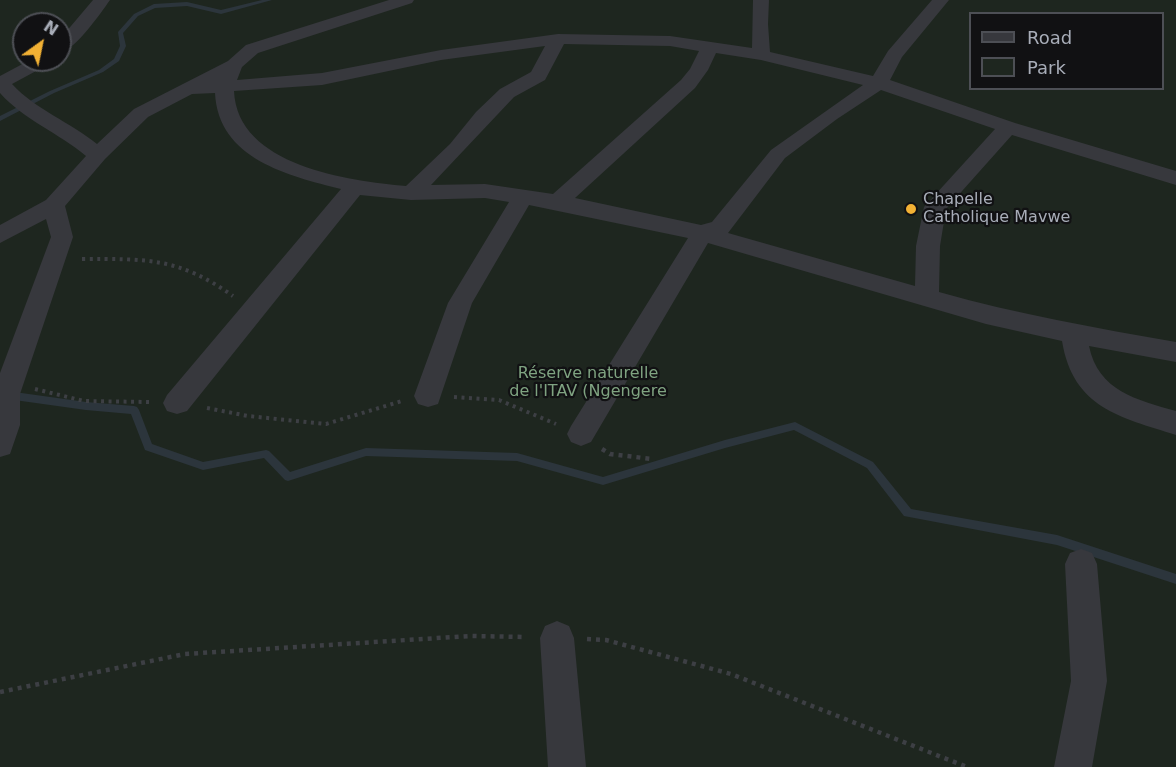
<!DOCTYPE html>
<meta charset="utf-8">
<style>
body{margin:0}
#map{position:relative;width:1176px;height:767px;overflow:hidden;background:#161618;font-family:"DejaVu Sans",sans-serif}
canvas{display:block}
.legend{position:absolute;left:969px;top:12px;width:195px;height:78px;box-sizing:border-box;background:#111113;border:2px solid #4d4f55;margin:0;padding:8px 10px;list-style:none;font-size:18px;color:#a8adb8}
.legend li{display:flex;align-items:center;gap:12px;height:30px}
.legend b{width:30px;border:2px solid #4d4f55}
.north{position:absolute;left:12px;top:12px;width:60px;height:60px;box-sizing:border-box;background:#111113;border:2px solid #4d4f55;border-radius:50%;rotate:33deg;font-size:16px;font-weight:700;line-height:24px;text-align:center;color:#a8adb8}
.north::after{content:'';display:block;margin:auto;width:21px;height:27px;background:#f2b134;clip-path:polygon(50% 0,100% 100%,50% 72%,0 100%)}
</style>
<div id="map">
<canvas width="1176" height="767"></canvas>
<ul class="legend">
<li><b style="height:8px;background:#37383d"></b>Road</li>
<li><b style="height:16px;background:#1e261f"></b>Park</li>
</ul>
<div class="north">N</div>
</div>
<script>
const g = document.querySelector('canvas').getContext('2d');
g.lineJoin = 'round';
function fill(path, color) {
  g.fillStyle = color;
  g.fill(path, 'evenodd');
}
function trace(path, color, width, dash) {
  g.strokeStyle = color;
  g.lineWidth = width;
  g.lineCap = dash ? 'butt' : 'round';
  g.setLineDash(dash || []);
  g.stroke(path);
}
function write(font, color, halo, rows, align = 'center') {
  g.font = font + ' "DejaVu Sans",sans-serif';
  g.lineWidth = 4.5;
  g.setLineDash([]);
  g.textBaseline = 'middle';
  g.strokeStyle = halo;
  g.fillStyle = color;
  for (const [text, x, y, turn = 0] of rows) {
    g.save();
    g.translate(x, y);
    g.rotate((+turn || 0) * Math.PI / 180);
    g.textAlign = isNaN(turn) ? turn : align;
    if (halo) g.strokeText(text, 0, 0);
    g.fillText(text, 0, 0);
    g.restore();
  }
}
const green = new Path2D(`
 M0,0H1176V767H0ZM970,14H1162V88H970ZM24,24H60V60H24Z`);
const stream = new Path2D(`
 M262,0H272L221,14L187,6L155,8L138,16L123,33L126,46L119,61L103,72L54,93L0,121V116L50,91L99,70L114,59L120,46L118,32L134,14L154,4L187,2L221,10Z
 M0,390L86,402L134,406L137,407L139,410L152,444L203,462L266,450L269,451L290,472L366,448L517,453L603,477L725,440L795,422L873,462L911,509L1057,535L1176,574V584L1057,545L904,516L867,468L794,430L725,448L603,485L517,461L366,456L288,481L285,480L264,458L203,470L145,450L131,414L86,410L0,398Z`);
const pathFar1 = new Path2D(`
 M82,259C146,259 178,257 233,296
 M35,389L84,401L149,402
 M454,397L499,400L556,424
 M207,408L248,416L326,424L402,401`);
const path = new Path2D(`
 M602,449L610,454L652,459
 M587,639L606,640L731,674L967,767
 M0,692L185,654L470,636L526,637`);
const minor = new Path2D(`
 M93,0H110C100,14 76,49 60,53V39Z
 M389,0H414L412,3L258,53L242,67L237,80L322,73L441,50L558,34L670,36L752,48L753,0H769L768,24L770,52L873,76L888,51L932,0H949L902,57L890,80L1015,123L1176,171V185L1012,135L946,209L940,246L939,292C1017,314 1096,328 1176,342V362L1089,346C1098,391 1137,400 1176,411V435C1120,417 1073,408 1062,341L986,324L708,243L591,442L581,446L571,442L567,434L571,426L688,238L529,205L472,303L438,404L428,407L418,404L414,396L448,303L509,202L485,198L411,200L360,195L187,411L177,414L167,411L163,403L167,395L341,189C289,176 218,159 215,93L192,94L148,117L105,159L65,206L73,237L20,394V425L10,454L0,457V373L51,237L46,219L0,243V225L46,200L86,156C59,133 24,120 0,93V76L30,60H52L49,64L12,84C36,110 70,122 97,144L134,109L228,61L246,45ZM564,44L670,46L699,51L690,69L681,80L553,194L485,184L431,185L514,97L545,80ZM545,46L531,72L500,89L476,112L450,144L406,186C349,181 237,166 234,91L322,85L441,60ZM716,53L761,60L863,85L771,150L712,222L701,225L575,198L695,88L708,70ZM881,90L995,129L924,207L916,246L915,286L728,233L785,158L837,119Z
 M1081,549L1092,553L1097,564L1107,681L1092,767H1054L1071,681L1065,564L1070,553Z
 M557,621L569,626L574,638L586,767H548L540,638L545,626Z`);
const markers = [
 [911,209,6,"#f2b134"]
];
const poiNames = [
 ["Chapelle",923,200],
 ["Catholique Mavwe",923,218]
];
const parkNames = [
 ["Réserve naturelle",588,374],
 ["de l'ITAV (Ngengere",588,392]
];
fill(green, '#1e261f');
fill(stream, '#2c353c');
trace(pathFar1, '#3d3f44', 4, [3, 4.5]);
trace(path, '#3d3f44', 4.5, [4, 5]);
fill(minor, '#37383d');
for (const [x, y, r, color] of markers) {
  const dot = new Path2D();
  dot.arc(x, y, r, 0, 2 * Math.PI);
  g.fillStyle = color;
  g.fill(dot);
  trace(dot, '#111113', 2);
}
write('16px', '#a8adb8', '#111113', poiNames, 'left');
write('16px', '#7fa381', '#111113', parkNames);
</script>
